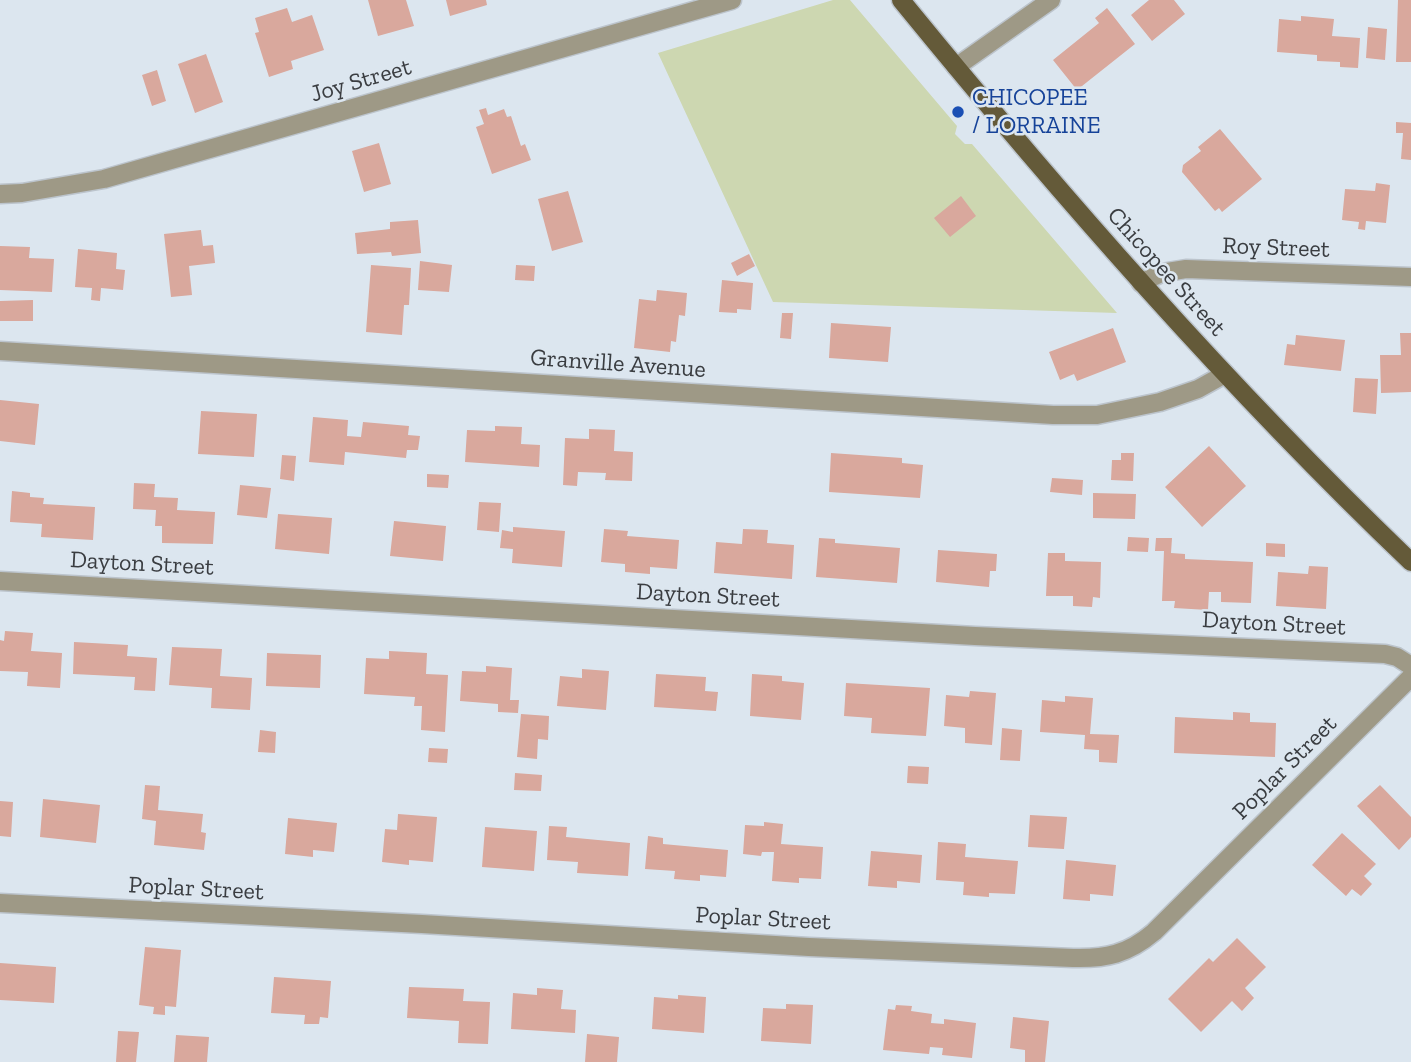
<!DOCTYPE html>
<style>
body{margin:0}
canvas{display:block;background:#dce6ef}
</style>
<canvas width="1411" height="1062"></canvas>
<script>
const g = document.querySelector('canvas').getContext('2d');
g.lineJoin = 'round';
function fill(path, color) {
  g.fillStyle = color;
  g.fill(path, 'evenodd');
}
function trace(path, color, width, dash) {
  g.strokeStyle = color;
  g.lineWidth = width;
  g.lineCap = dash ? 'butt' : 'round';
  g.setLineDash(dash || []);
  g.stroke(path);
}
function write(font, color, halo, rows, align = 'center') {
  g.font = font + ' "Zilla Slab",serif';
  g.lineWidth = 5;
  g.setLineDash([]);
  g.textBaseline = 'middle';
  g.strokeStyle = halo;
  g.fillStyle = color;
  for (const [text, x, y, turn = 0] of rows) {
    g.save();
    g.translate(x, y);
    g.rotate((+turn || 0) * Math.PI / 180);
    g.textAlign = isNaN(turn) ? turn : align;
    if (halo) g.strokeText(text, 0, 0);
    g.fillText(text, 0, 0);
    g.restore();
  }
}
const green = new Path2D(`
 M833,0H850L957,126L955,134L965,144H972L1117,313L773,302L658,53Z`);
const building = new Path2D(`
 M368,0H406L414,26L378,36Z
 M446,0H486L487,5L450,16Z
 M1149,0H1174L1185,14L1152,41L1131,15Z
 M1398,0H1411V62H1396Z
 M287,8L292,22L312,15L324,50L291,61L293,69L269,77L255,33L259,32L255,18Z
 M1107,8L1135,44L1077,90L1053,60L1099,23L1095,18Z
 M1301,16L1334,19L1332,36L1360,38L1358,68L1340,67V62L1317,61V55L1277,52L1279,19L1301,21Z
 M1368,27L1387,29L1385,60L1366,58Z
 M206,54L223,102L195,113L178,64Z
 M157,70L166,101L152,106L142,75Z
 M486,108L488,115L504,109L507,117L511,116L521,146L525,144L531,160L492,174L476,127L484,124L479,110Z
 M1396,122L1411,123V160L1401,159L1403,133H1396Z
 M1220,129L1262,179L1222,212L1219,208L1215,211L1182,172L1183,165L1201,151L1198,147Z
 M379,143L391,184L364,192L352,151Z
 M1376,183L1390,185L1386,223L1366,221L1365,230L1358,229L1359,222L1342,220L1345,189L1375,191Z
 M568,191L583,242L552,251L538,199Z
 M961,196L976,216L950,237L934,218Z
 M418,220L421,253L392,256L391,252L357,254L355,233L390,229V222Z
 M201,230L203,246L213,245L215,263L189,266L192,295L171,297L164,234Z
 M0,246L30,247L29,258L54,259L52,292L0,290Z
 M78,249L117,253L116,269L125,270L123,290L101,288L100,301L91,300L92,288L75,287Z
 M749,254L755,266L737,276L731,263Z
 M420,261L452,265L449,292L418,290Z
 M371,265L411,268L409,305H404L402,335L366,332Z
 M516,265L535,266L534,281L515,280Z
 M722,280L753,283L751,310L737,309V313L719,312Z
 M657,290L687,293L685,316L679,315L676,342L671,341L670,352L634,348L639,299L656,301Z
 M33,300V321H0V301Z
 M782,313H793L791,339L780,338Z
 M831,323L891,327L888,362L829,358Z
 M1113,328L1126,362L1077,381L1074,374L1060,380L1049,352Z
 M1400,333H1411V392L1381,393L1380,355H1401Z
 M1296,335L1345,340L1341,371L1284,365L1287,344L1295,345Z
 M1355,378L1378,379L1376,414L1353,412Z
 M0,400L39,404L35,445L0,441Z
 M201,411L257,414L254,457L198,454Z
 M313,417L348,420L347,436L361,437L363,422L409,426L408,435L420,436L418,450H407L406,458L345,452L344,465L309,462Z
 M495,426L522,427L521,444L540,445L539,467L465,462L467,430L495,431Z
 M589,429L615,430L614,451L633,452L632,481L605,480L606,473L578,472L577,486L563,485L565,438L589,439Z
 M1209,446L1246,486L1202,527L1165,487Z
 M831,453L902,458V463L923,465L920,498L829,492Z
 M1121,453H1134L1133,481L1111,480L1112,460H1121Z
 M282,455L296,456L294,481L280,479Z
 M427,474L449,475L448,488L427,487Z
 M1052,478L1083,480L1082,495L1050,492Z
 M134,483L155,484L154,497L178,498L177,510L215,512L213,544L162,543V526H155L156,510L133,509Z
 M240,485L271,488L267,518L237,515Z
 M12,491L30,493V497L44,498L43,504L95,507L93,540L41,537L42,524L10,522Z
 M1093,493L1136,494L1135,519L1093,518Z
 M479,502L501,503L499,532L477,530Z
 M278,514L332,518L329,554L275,549Z
 M394,521L446,526L443,561L390,556Z
 M513,527L565,531L562,567L512,563L513,549L500,548L502,530L513,532Z
 M604,529L628,531L627,536L679,540L677,569L650,567V574L625,572V564L601,562Z
 M743,529L768,530L767,543L794,545L792,579L714,573L716,542L742,544Z
 M1128,537L1149,538L1148,552L1127,551Z
 M819,538L835,539V543L900,548L897,583L816,577Z
 M1156,538H1172L1171,553L1185,554V559L1253,562L1251,603L1221,602V592H1209L1208,610L1174,608L1175,601H1162L1164,551H1155Z
 M1266,543L1285,544V557L1266,556Z
 M938,550L997,554L996,571H990L989,587L936,582Z
 M1048,553H1065V561L1101,562L1100,598L1093,597L1092,607L1073,606V596H1046Z
 M1309,566L1328,567L1326,609L1276,606L1278,572L1308,574Z
 M5,631L33,633L31,651L62,653L60,688L27,686L28,672L0,671V640L4,641Z
 M74,642L128,645L127,656L157,658L155,691L134,690L135,677L73,674Z
 M172,647L222,649L220,676L252,678L250,710L211,708L212,688L169,685Z
 M389,651L427,653L426,674L448,675L445,732L421,730L422,706H414L415,697L364,694L366,658L389,659Z
 M267,653L321,655L320,688L266,686Z
 M486,666L512,668L510,700H519L518,713L498,712V704L460,701L462,671L486,672Z
 M582,669L609,671L606,710L557,706L560,676L582,678Z
 M656,674L706,677L705,691L718,692L716,711L654,707Z
 M752,674L782,676V681L804,683L801,720L750,716Z
 M846,683L930,688L926,736L871,733L872,718L844,716Z
 M970,691L996,693L992,745L965,743V728L944,726L946,695L969,697Z
 M1065,696L1093,698L1090,734L1119,735L1117,763L1099,762V750L1084,749L1085,735L1040,732L1042,700L1065,702Z
 M1233,712L1250,713V722L1276,723L1275,757L1174,753L1175,717L1233,720Z
 M521,714L549,716L548,740L538,739L537,759L517,757Z
 M1002,728L1022,730L1020,761L1000,760Z
 M260,730L276,732L275,753L258,752Z
 M429,748L448,749L447,763L428,762Z
 M908,766L929,767L928,784L907,783Z
 M515,773L542,775L541,791L514,790Z
 M145,785L160,786L158,810L203,814L201,832L206,833L204,850L154,845L156,821L142,819Z
 M1380,785L1411,817V837L1399,850L1357,806Z
 M43,799L100,805L96,843L40,837Z
 M0,801L13,802L11,837L0,836Z
 M398,814L437,817L433,862L409,860V865L382,862L385,829L397,830Z
 M1030,815L1067,817L1064,849L1028,847Z
 M288,818L337,823L334,852L313,850V857L285,854Z
 M764,822L783,824L781,844L823,847L821,879L799,878V883L772,881L774,852H762L761,856L743,854L745,825L764,826Z
 M549,826L567,827L566,837L630,843L628,876L577,873L578,862L547,860Z
 M485,827L537,831L534,871L482,867Z
 M1342,833L1376,864L1364,876L1372,884L1361,896L1352,889L1346,896L1312,865Z
 M648,836L663,838V844L728,850L726,877L700,875V881L674,879L675,871L645,869Z
 M938,842L966,844L965,857L1018,861L1015,894L989,893V897L963,895L964,882L936,880Z
 M871,851L922,855L920,883L897,881V888L868,886Z
 M1066,860L1116,865L1113,896L1090,894V901L1063,899Z
 M1237,938L1266,967L1245,988L1254,998L1242,1011L1232,1001L1201,1032L1168,999L1209,958L1213,962Z
 M145,947L181,950L176,1007L165,1006V1015L153,1014L154,1007L139,1005Z
 M0,963L56,967L54,1003L0,1000Z
 M274,977L331,981L328,1018L320,1017L319,1024H304L305,1015L271,1013Z
 M409,987L464,989L463,1001L490,1002L488,1044L458,1043L459,1021L407,1018Z
 M537,988L563,990L561,1009L576,1010L575,1033L511,1029L513,993L537,995Z
 M678,995L706,997L704,1033L652,1029L654,997L678,999Z
 M786,1004L813,1005L811,1044L761,1041L763,1008L786,1009Z
 M896,1005L912,1006L911,1011L932,1014L931,1023L944,1024V1019L976,1023L972,1058L942,1055L943,1048L930,1047L929,1054L883,1050L888,1009L895,1010Z
 M1013,1017L1049,1021L1045,1062H1025V1050L1010,1048Z
 M118,1031L139,1032L136,1062H116Z
 M587,1034L619,1037L617,1062H585Z
 M176,1035L209,1037L207,1062H174Z`);
const minor = new Path2D(`
 M956,67L1051,0
 M0,194L22,193L104,179L732,0
 M1141,283L1161,273L1186,269L1411,277
 M0,351L1053,415H1097L1160,402L1198,389L1225,374
 M0,581L975,636L1385,654L1397,657L1411,666
 M0,903L422,924L809,947L1073,958C1106,959 1128,954 1154,932L1411,677`);
const major = new Path2D(`
 M901,0C1061,196 1228,387 1411,562`);
const markers = [
 [958,112,7,"#1a4fb4"]
];
const streetNames = [
 ["Joy Street",361,81,-16],
 ["Roy Street",1276,248,2],
 ["Chicopee Street",1166,272,48],
 ["Granville Avenue",618,364,4],
 ["Dayton Street",142,564,3],
 ["Dayton Street",708,596,3],
 ["Dayton Street",1274,624,3],
 ["Poplar Street",1285,768,-45],
 ["Poplar Street",196,889,3],
 ["Poplar Street",763,919,3]
];
const transitNames = [
 ["CHICOPEE",972,98],
 ["/ LORRAINE",972,126]
];
fill(green, '#cdd7b1');
fill(building, '#d9a89d');
trace(minor, '#bcc4cc', 21);
trace(major, '#bcc4cc', 21);
trace(minor, '#9e9986', 18);
trace(major, '#645a39', 18);
for (const [x, y, r, color] of markers) {
  const dot = new Path2D();
  dot.arc(x, y, r, 0, 2 * Math.PI);
  g.fillStyle = color;
  g.fill(dot);
  trace(dot, '#dce6ef', 2.5);
}
write('24px', '#3a3d41', '#dce6ef', streetNames);
write('24px', '#164399', '#dce6ef', transitNames, 'left');
</script>
